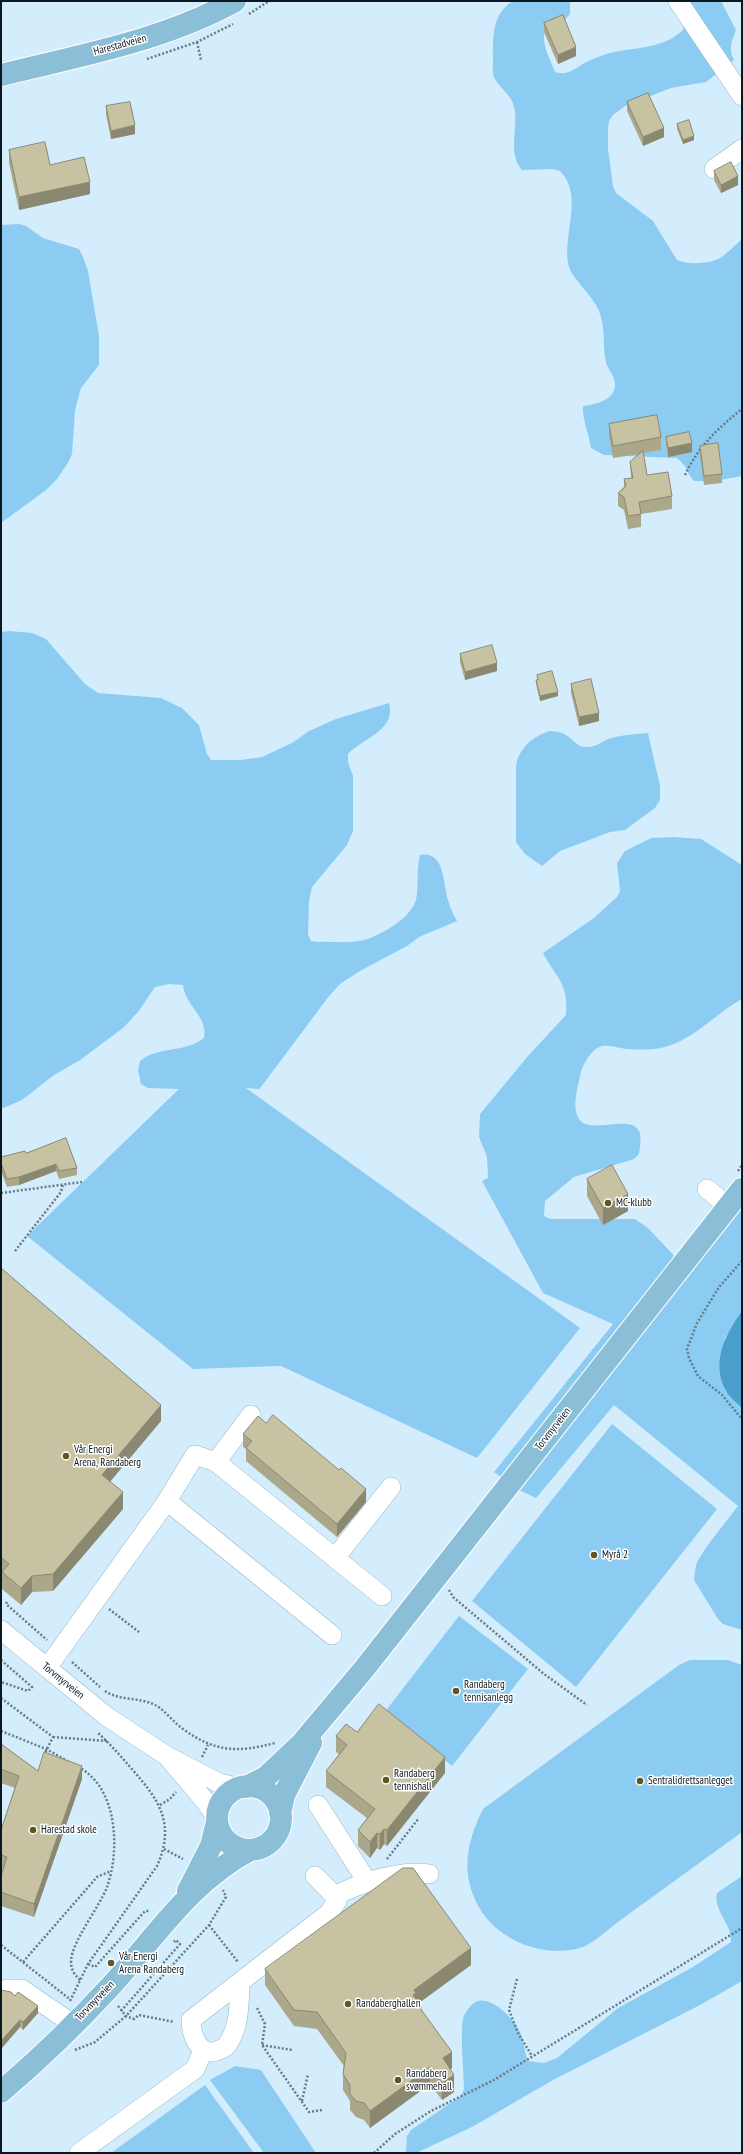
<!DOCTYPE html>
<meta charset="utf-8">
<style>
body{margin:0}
#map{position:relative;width:743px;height:2154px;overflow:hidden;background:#d3edfd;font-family:"PT Sans Narrow",sans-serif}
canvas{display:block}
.frame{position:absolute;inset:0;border:2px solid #0c181f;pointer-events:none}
</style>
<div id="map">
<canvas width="743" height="2154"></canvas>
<div class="frame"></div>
</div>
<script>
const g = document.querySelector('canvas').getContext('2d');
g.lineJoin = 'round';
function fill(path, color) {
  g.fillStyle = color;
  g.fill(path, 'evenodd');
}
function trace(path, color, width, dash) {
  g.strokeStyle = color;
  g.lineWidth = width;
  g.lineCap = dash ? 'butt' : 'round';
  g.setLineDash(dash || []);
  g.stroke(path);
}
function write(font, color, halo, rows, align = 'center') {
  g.font = font + ' "PT Sans Narrow",sans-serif';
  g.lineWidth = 3;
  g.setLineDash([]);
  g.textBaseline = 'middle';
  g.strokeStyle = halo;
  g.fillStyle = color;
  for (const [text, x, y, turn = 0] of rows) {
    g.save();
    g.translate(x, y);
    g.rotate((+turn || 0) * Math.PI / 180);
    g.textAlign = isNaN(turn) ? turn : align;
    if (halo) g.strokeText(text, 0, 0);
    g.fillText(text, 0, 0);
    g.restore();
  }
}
const green = new Path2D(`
 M513,1H570V14L565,20L545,30C541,45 550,58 555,72C571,77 577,65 591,60C600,56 610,52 620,51C643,47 665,47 683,30L684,1H721L736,30C732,40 728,50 734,60L706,82L671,88L625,106L613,115L609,121L608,128V149L613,186L616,193L653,221L677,260C689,265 709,264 720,258C728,253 735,245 742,239V476L715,481H694C686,472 688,467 677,458L604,455L591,448C589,433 582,420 583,406C600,404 622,397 613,376C611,372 607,367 606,362C602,345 606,328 599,311C593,295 570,278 568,263C563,232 584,196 560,171L553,169L522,170C507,153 519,127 514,107C512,95 499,88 494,77C492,71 493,64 493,58C493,36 492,14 513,1Z
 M19,224L26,226L43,238L79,249L83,257L88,271L99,336V365L81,388L75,410L72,454L69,461L57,479L46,490L1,523V225Z
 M9,631L32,633L46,639L85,684L98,693L161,698L182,708L199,725L207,754L211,760H241L262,757L292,743L309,731L336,719L389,703C397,730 363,738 348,754V762L353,776V831L347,845L312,887L309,901L308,934L311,941L318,942C332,941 350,944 364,940C381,935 410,919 416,900C419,886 416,870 420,855C445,850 443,884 448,900C450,907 453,914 457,921L419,937L407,946L360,971L340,984L329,996L261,1087L259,1089L246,1088L580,1328L477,1458L281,1366L193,1369L27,1236L179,1089L148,1088L141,1084L138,1070L140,1061C158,1046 185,1053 204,1038C208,1016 185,1006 183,985L169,984L155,987L138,1012L123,1028L80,1060L54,1075L22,1100L1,1109V632Z
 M550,731C572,731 572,746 585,747C596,748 602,741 611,738C623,735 636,734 648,733L660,786V800L655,808L625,830L610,832L560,851L542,866L525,854L516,842V765C520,747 533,736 550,731Z
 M673,837L701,839L742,865V999C716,1013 695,1039 665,1047C654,1050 640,1050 629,1049C620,1049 607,1043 599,1047C589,1052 581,1068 580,1077C577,1089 572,1108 579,1119C589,1136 633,1112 640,1133C641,1139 640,1148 639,1154L634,1159L574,1177L545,1201L544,1216L550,1219H635L648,1228L680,1262L742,1192V1311L725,1338V1390L742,1408V1630L723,1624L718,1619L694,1580L695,1571L697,1562L707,1546L738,1506L614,1405L536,1498L519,1490L494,1472L613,1324L543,1293L482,1181L488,1178L487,1157L479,1137L480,1114L528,1056L566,1015C569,983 556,978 543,953L594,918L617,897L620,891L617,863L625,851L651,838Z
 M612,1424L717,1509L576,1687L472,1601Z
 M459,1616L528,1669L452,1766L384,1713Z
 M690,1660H728L742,1665V1832C702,1861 662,1890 622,1919C612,1926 594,1943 583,1947C546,1959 500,1942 480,1909C460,1875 466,1843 483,1809L679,1665Z
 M742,1876V1981L700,2005L553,2080L472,2127L416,2153H406L407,2136L411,2130L461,2096L464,2089C464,2071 460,2035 463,2019C465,2012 471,2003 478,2001C493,1997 514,2019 520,2032C524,2041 524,2052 528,2061L544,2063L557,2058L618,2008L693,1967L731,1942C732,1923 713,1911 717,1893Z
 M235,2066L261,2070L316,2153H264L210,2080Z
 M205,2085L254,2153H111Z`);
const water = new Path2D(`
 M742,1311V1408C736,1402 728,1396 725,1389C711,1361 726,1333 742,1311Z`);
const path = new Path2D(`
 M249,14L269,1
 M197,42L201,60
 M147,59L197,42L233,24
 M685,475C698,447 718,428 742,409
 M738,1171L742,1165
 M1,1193L82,1182
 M15,1251L61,1192L63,1184
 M742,1261L719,1287L697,1323L687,1349L689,1358L698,1376L722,1395L742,1419
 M449,1590L453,1597L544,1674L587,1705
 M7,1602L6,1604L47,1640
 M109,1609L139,1632
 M1,1660L32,1687L28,1691L1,1682
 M72,1662L100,1687
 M105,1691C119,1701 140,1697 155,1705C165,1710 173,1722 183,1729C215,1752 237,1753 275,1743
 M1,1698L53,1737L44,1755
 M1,1731L46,1749L69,1762
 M53,1737L107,1741
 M202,1757L208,1745
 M160,1805L170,1799L176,1792
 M164,1849L183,1859
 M387,1859L419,1818
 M209,1925L238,1962
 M1,1945L71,2000
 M23,1962L97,1877L111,1871
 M88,1964L95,1967L145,1911H150
 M517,1979L509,2010L518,2033L532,2056
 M80,1980C74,1974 71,1970 71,1961C72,1941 99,1908 107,1887C120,1851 118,1789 80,1768
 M70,2001L88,1964L157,1866C176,1823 159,1800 131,1768C120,1755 109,1743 97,1732
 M118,2006L126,2016L134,2019L139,2015L174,2022
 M257,2008L265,2024L262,2045L309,2112L322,2110
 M121,2011L180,1944L176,1940L174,1942
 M262,2045L292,2050
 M75,2050L95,2042L126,2016L209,1925L226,1897L223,1890
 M302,2101L308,2074
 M374,2153L395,2134L431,2111L494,2080L742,1928`);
const minor = new Path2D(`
 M678,1L742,96
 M714,169L742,149
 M707,1189L728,1206
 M216,1462L251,1415
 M167,1501L332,1635
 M335,1558L391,1487
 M1,1630L106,1716L167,1756
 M47,1668L167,1501L195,1455L216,1462L382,1596
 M318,1805L368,1883
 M217,1819L205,1801L167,1756L219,1783L240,1788
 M335,1896C359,1883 402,1869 429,1874
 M240,1982C239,2004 240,2027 227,2045C225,2048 221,2049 219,2050C200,2059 191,2035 191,2020Z
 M240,1982L329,1913L337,1901L335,1896L315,1876
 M7,1989H22L26,1992L64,2018L71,2026
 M79,2153L195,2069L203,2050`);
const major = new Path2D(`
 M1,75C81,55 162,41 235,1
 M217 1818a32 32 0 1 1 64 0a32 32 0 1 1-64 0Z
 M246,1787L266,1777L301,1744L364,1669L742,1189
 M280,1813L284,1795L311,1743
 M188,1891L211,1846L217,1822
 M1,2092C38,2060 75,2025 108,1989C153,1941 189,1882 250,1850`);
const wall = new Path2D(`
 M544,23L576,56L558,64L544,32Z
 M627,102L664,137L643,146L627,111Z
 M106,106L135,134L111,139L106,115Z
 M677,124L694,140L683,144L677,129Z
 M9,150L90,194L19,210L9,163Z
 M714,171L738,185L721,193L714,180Z
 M609,424L661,437V450L643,453L647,475L672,496V509L641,514V527L628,529L624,510L618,506V493L624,487V479L631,478L630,462L640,454L613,458L609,436Z
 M666,437L692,452L668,457L666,445Z
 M700,446L722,474V483L704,485L700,454Z
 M460,654L497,671L465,680L460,662Z
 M537,675L558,696L540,701L536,684V680H537Z
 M571,684L599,721L579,726L571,693Z
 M26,1153L77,1168V1175L59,1179L56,1171L19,1185L7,1187L1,1171V1157Z
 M587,1179L628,1211L603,1225L587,1196Z
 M1,1268L161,1421L110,1482L123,1509L53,1591L32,1592L21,1605L2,1589V1574H1Z
 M266,1423L339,1470L366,1502L337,1537L246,1461V1449L243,1447V1434Z
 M357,1732L445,1773L387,1846L384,1844L380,1850L377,1848L370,1858L358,1846V1830L367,1818L326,1787V1771L339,1754L336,1752V1736Z
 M1,1744L38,1771L82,1779L34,1917L1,1906V1876L3,1869H1V1830L15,1788L1,1783Z
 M471,1965L419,2003L422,2010L452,2068L450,2070L454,2092L442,2100L430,2084L370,2128L364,2120L356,2117L350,2110V2101L343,2090V2074L344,2066L317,2029L294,2026L265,1985V1969Z
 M1,1990L38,2013L23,2030L20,2027L1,2049Z`);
const shadedWall = new Path2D(`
 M576,47V56L558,64V55Z
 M135,125V134L111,139V131Z
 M664,128V137L643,146V137Z
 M694,136V140L683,144V140Z
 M738,176V185L721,193V185Z
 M90,182V194L19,210V197Z
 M692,443V452L668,457V448Z
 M497,663V671L465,680V672Z
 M558,692V696L540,701V696Z
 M599,713V721L579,726V717Z
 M56,1164V1171L19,1185V1177Z
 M628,1194V1211L603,1225V1208Z
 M161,1405V1421L102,1491V1475Z
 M366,1489V1502L337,1537V1524Z
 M123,1492V1509L53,1591V1574Z
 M32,1576V1592L21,1605V1588Z
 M445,1757V1773L387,1846V1830Z
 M82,1766V1779L34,1917V1904Z
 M384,1829V1844L380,1850V1834Z
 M377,1833V1848L370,1858V1842Z
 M471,1948V1965L416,2005L413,2012L414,1990Z
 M38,2006V2013L23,2030V2022Z
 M20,2020V2027L1,2049V2041Z
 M452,2052V2068L443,2075V2058Z
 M430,2067V2084L370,2128V2111Z
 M454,2075V2092L442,2100V2083Z`);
const building = new Path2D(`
 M563,15L576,47L558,55L544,23Z
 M648,93L664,128L643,137L627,102Z
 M130,102L135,125L111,131L106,106Z
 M689,120L694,136L683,140L677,124Z
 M45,142L50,165L84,157L90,182L19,197L9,150Z
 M731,162L738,176L721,185L714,171Z
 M657,415L661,437L613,446L609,424Z
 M689,432L692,443L668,448L666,437Z
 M718,443L722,474L704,476L700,446Z
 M643,451L647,475L668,472L672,496L639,502L641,514L628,516L624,497L618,493L626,486L624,479L633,478L630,462Z
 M492,645L497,663L465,672L460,654Z
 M552,671L558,692L540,696L536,680H538L537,675Z
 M591,679L599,713L579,717L571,684Z
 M66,1138L77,1168L59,1171L56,1164L19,1177L7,1179L1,1163V1157L25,1151L26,1153Z
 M612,1165L628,1194L603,1208L587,1179Z
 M1,1268L161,1405L102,1475L123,1492L53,1574L32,1576L21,1588L2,1572L9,1564L1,1557Z
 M273,1415L339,1470L341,1468L366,1489L337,1524L246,1448L252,1441L243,1434L258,1416L266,1423Z
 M379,1704L445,1757L387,1830L384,1829L380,1834L377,1833L370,1842L358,1830L375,1809L326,1771L347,1745L336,1736L346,1724L357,1732Z
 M1,1744L38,1771L44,1752L82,1766L34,1904L1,1892V1876L7,1857L1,1855V1830L19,1776L1,1769Z
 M403,1868H413L471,1948L414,1990L416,1993L413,1995L422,2007L420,2008L452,2052L443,2058L454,2075L442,2083L430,2067L370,2111L364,2103L356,2101L350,2094V2085L343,2074L346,2053L317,2012L294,2010L265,1969Z
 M1,1990L11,1992L15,1996L18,1992L38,2006L23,2022L20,2020L1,2041Z`);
const markers = [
 [608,1203,4,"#5f5623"],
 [66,1456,4,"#5f5623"],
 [594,1555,4,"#5f5623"],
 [456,1691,4,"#5f5623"],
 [386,1780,4,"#5f5623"],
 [640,1781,4,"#5f5623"],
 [33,1830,4,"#5f5623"],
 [111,1963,4,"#5f5623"],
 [348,2004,4,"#5f5623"],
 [398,2080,4,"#5f5623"]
];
const streetNames = [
 ["Harestadveien",120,45,-15],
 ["Torvmyrveien",553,1429,-52],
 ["Torvmyrveien",63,1681,39],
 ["Torvmyrveien",95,2001,-46]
];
const poiNames = [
 ["MC-klubb",616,1203],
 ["Vår Energi",74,1450],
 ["Arena, Randaberg",74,1463],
 ["Myrå 2",602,1555],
 ["Randaberg",464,1685],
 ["tennisanlegg",464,1698],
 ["Randaberg",394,1774],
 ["tennishall",394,1787],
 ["Sentralidrettsanlegget",648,1781],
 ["Harestad skole",41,1830],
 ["Vår Energi",119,1957],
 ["Arena Randaberg",119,1970],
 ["Randaberghallen",356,2004],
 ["Randaberg",406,2074],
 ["svømmehall",406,2087]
];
fill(green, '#8cccf2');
fill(water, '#4a9ecb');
trace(minor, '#95b5c8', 20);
trace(major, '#fff', 24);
trace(path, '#687a86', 2.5, [2, 2]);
trace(minor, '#fff', 19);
trace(major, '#8bbed7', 22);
fill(wall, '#aba78b');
fill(shadedWall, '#8b8871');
fill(building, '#c7c2a2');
trace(building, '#8b8871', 1);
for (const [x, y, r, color] of markers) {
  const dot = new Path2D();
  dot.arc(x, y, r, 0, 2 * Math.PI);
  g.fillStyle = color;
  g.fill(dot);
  trace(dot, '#fff', 1.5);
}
write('11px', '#0c181f', '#fff', streetNames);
write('11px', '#0c181f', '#fff', poiNames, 'left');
</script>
